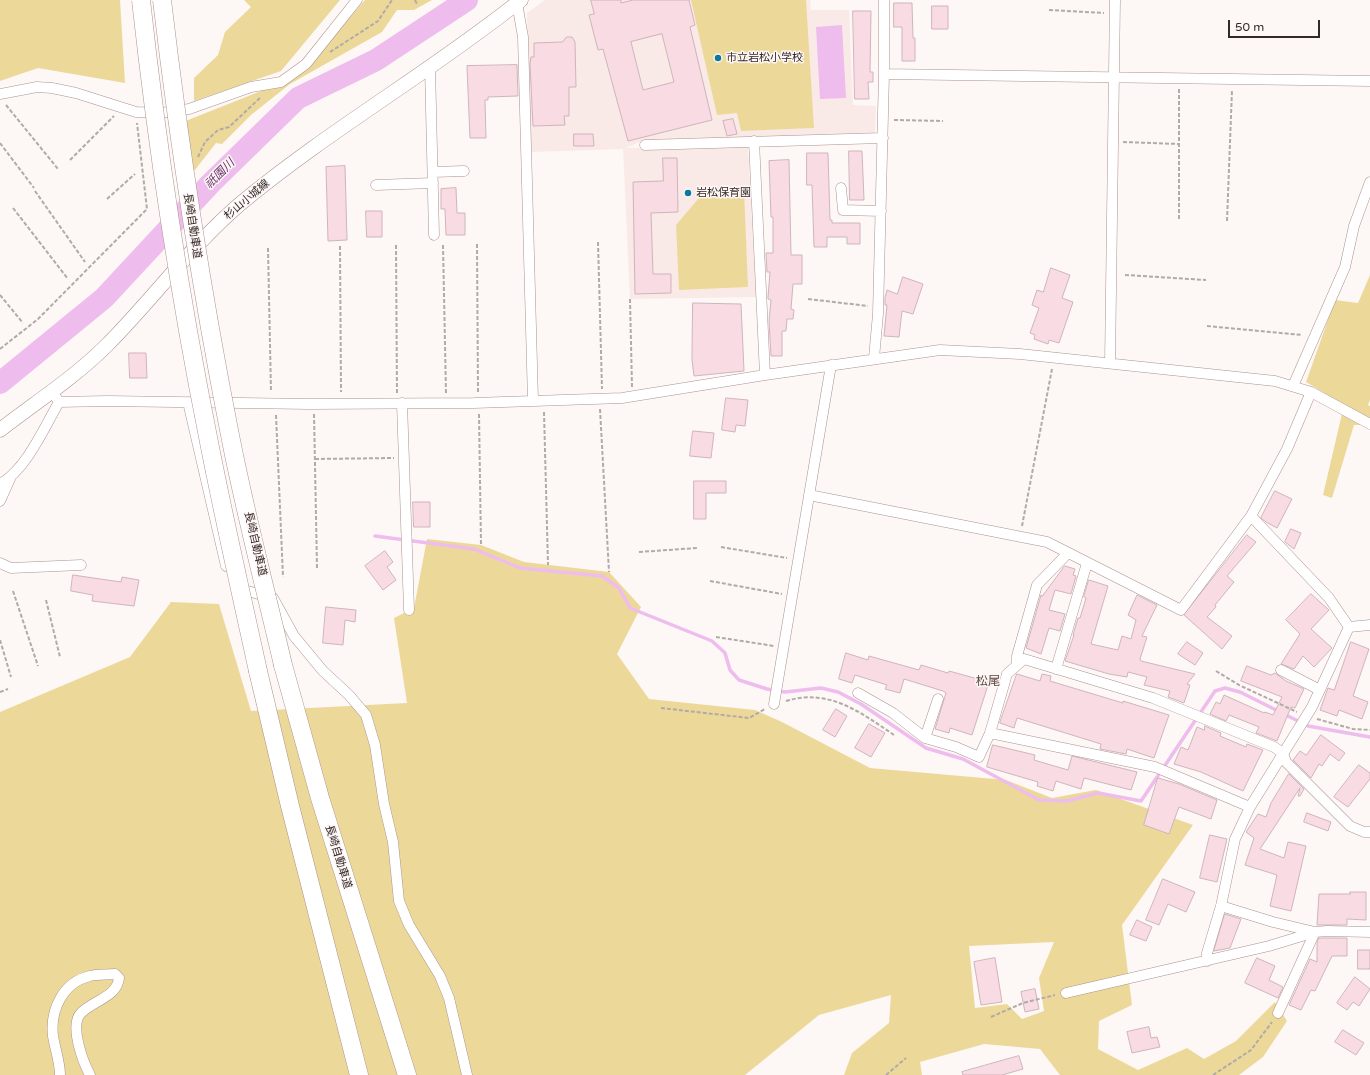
<!DOCTYPE html>
<meta charset="utf-8">
<style>
body{margin:0}
#map{position:relative;width:1370px;height:1075px;overflow:hidden;background:#fdf7f6;font-family:"Varela Round",sans-serif}
canvas{display:block}
.scale{position:absolute;left:1228px;top:20px;width:92px;height:18px;box-sizing:border-box;border:2px solid #342927;border-top:0;padding-left:5px;font-size:12px;line-height:14px;white-space:nowrap;color:#342927;-webkit-text-stroke:3px #fdf7f6;paint-order:stroke}
</style>
<div id="map">
<canvas width="1370" height="1075"></canvas>
<div class="scale">50 m</div>
</div>
<script>
const g = document.querySelector('canvas').getContext('2d');
g.lineJoin = 'round';
function fill(path, color) {
  g.fillStyle = color;
  g.fill(path, 'evenodd');
}
function trace(path, color, width, dash) {
  g.strokeStyle = color;
  g.lineWidth = width;
  g.lineCap = dash ? 'butt' : 'round';
  g.setLineDash(dash || []);
  g.stroke(path);
}
function write(font, color, halo, rows, align = 'center') {
  g.font = font + ' "Varela Round","Noto Sans JP",sans-serif';
  g.lineWidth = 3;
  g.setLineDash([]);
  g.textBaseline = 'middle';
  g.strokeStyle = halo;
  g.fillStyle = color;
  for (const [text, x, y, turn = 0] of rows) {
    g.save();
    g.translate(x, y);
    g.rotate((+turn || 0) * Math.PI / 180);
    g.textAlign = isNaN(turn) ? turn : align;
    if (halo) g.strokeText(text, 0, 0);
    g.fillText(text, 0, 0);
    g.restore();
  }
}
const built = new Path2D(`
 M545,0H810L811,10H849L853,105L876,106L875,137L645,140L625,148L748,147L756,297L630,299L623,149L532,152L530,139L527,13Z`);
const green = new Path2D(`
 M0,0H120L125,83L38,68L0,81Z
 M244,0H340L281,71L194,101V78L218,55L225,32L251,7Z
 M365,0H432L414,10H397L382,32L290,84L251,115L222,144L216,143L191,175L183,122L271,87L319,54Z
 M691,0H806L814,128L741,131L737,113L717,115Z
 M744,190L748,287L679,290L676,225L704,192Z
 M1370,275V400L1368,405L1370,406V425H1354L1332,498L1323,495L1344,405L1306,382L1335,300L1358,303Z
 M427,539L481,545L524,562L609,572L641,607L617,654L649,699L755,710L782,722L870,768L1006,780L1052,798L1096,790L1193,825L1122,925L1132,1005L1099,1021L1098,1049L1138,1070L1187,1048L1204,1059L1236,1041L1275,1002L1287,1021L1263,1057L1239,1075H1060L1040,1049L984,1044L920,1062L922,1075H844L852,1053L889,1023L891,995L819,1015L745,1075H0V712L130,657L171,602L219,604L251,711L407,703L394,618L414,608ZM1054,942L1039,978L1044,1011L1022,1019L1007,1004L975,1008L969,946Z`);
const water = new Path2D(`
 M842,25L846,98L820,99L816,27Z`);
const stream = new Path2D(`
 M375,536L474,549L520,568L602,576L619,588L630,608L712,641L725,653L730,670L739,680L767,689L785,692L821,688L838,692L861,704L926,748L963,759L1039,800L1067,801L1098,793L1141,801L1215,691L1225,688L1240,692L1308,726L1370,737`);
const river = new Path2D(`
 M0,383L104,298L210,184L298,98L376,60L467,0`);
const building = new Path2D(`
 M591,0H621V3L633,0H689L695,25L690,27L712,120L628,141L603,49L598,50L589,15L594,14ZM662,34L674,82L643,90L631,42Z
 M894,3H912L913,38H915V61H902V27H894Z
 M932,6H948V29H932Z
 M853,11H871L870,72H873V82H868L869,99H855Z
 M567,37H572L575,42L576,87H569V116H564L565,125L533,126L530,64L531,57H534V43L562,42Z
 M517,65L518,96L488,97V100H485L486,138H470L467,66Z
 M733,119L737,134L727,136L723,121Z
 M574,134H593L594,146H574Z
 M849,151H862L864,200H850Z
 M807,153H828L830,220H832V223H860V244H847V237H827V247H814L812,185H807Z
 M663,158H677L678,212L651,213L653,274H671V293L635,294L633,182L663,181Z
 M789,160L791,255H802V284H793L791,309L794,310L793,319H787L786,331H782V356H771L769,321L771,300L768,299V297L770,272H767L766,253H773V217H771L769,161Z
 M345,166L347,240L328,241L326,167Z
 M456,188L457,213H465V235H446L445,209H441V189Z
 M366,211H382V237H367Z
 M1051,268L1070,275L1062,298L1073,302L1059,343L1049,340L1048,344L1034,339L1035,335L1030,333L1039,308L1032,305L1037,290L1043,292Z
 M903,277L923,284L913,314L902,311L899,337L884,336L887,305H885V298L887,290L897,294Z
 M693,303L741,304L744,371L694,376L692,360Z
 M129,353H146L147,378H130Z
 M726,398L748,400L745,426L736,425L735,432L722,430Z
 M693,431L714,433L711,458L690,456Z
 M694,481H726V493H706V519H694Z
 M1275,491L1292,499L1277,528L1266,522L1261,518Z
 M413,502H430V527H414Z
 M1291,529L1301,533L1294,549L1285,542Z
 M1247,535L1256,542L1227,576L1234,582L1215,605L1216,607L1207,617L1232,636L1222,649L1184,615Z
 M385,551L393,562L387,567L396,580L383,590L365,566Z
 M1065,566L1075,569L1073,575L1076,576L1071,594L1055,590L1049,610L1065,614L1060,631L1049,628L1041,654L1026,648L1041,595L1042,596Z
 M73,575L121,582L122,577L139,580L134,606L92,601L93,595L71,591Z
 M1089,580L1108,586L1091,644L1118,650L1122,636L1131,639L1136,620L1128,615L1137,595L1157,605L1142,636L1147,637L1140,659L1141,661L1195,674L1187,684L1190,685L1184,703L1168,697L1170,691L1144,685L1147,677L1128,672L1127,677L1109,674L1065,661L1074,635H1073L1078,618H1080L1086,598L1084,597Z
 M1311,594L1329,610L1311,629L1332,648L1314,667L1303,656L1294,669L1281,664L1300,634L1286,620Z
 M326,607L356,610L355,622L345,620L343,645L323,643Z
 M1187,642L1203,653L1195,665L1178,654Z
 M1351,642L1369,649L1353,696L1368,702L1362,719L1339,710L1337,716L1320,710L1328,688L1334,690Z
 M846,653L868,660L869,656L919,670L921,665L948,673L949,671L989,682L972,735L950,728L949,733L935,729L946,693L943,691L904,679L900,693L885,689L887,685L855,675L852,683L839,679Z
 M1247,666L1271,675L1275,673L1286,681L1304,689L1295,708L1291,707L1277,741L1256,733L1259,727L1229,715L1226,721L1210,714L1216,702L1220,704L1224,695L1264,713L1265,712L1273,715L1282,697L1241,681Z
 M1017,674L1040,681L1042,674L1051,676L1050,681L1123,703V701L1169,715L1154,758L1127,749L1126,754L1100,749L1101,744L1017,718L1014,728L1000,723Z
 M836,709L847,716L835,737L823,730Z
 M869,724L885,733L871,757L855,748Z
 M1205,726L1221,733L1220,736L1246,747L1247,744L1263,750L1243,791L1201,772L1174,764L1181,747L1188,750L1197,727L1204,730Z
 M1321,735L1345,753L1339,761L1330,754L1322,766L1319,764L1311,778L1293,760L1300,751L1306,755Z
 M993,745L1035,755L1034,760L1068,770L1072,756L1137,772L1131,790L1084,778L1081,789L1056,781L1053,791L1037,786L1038,782L987,767Z
 M1359,765L1370,773V779L1348,807L1334,797Z
 M1289,774L1304,789L1300,796H1298L1300,788L1260,849L1284,858L1288,842L1306,846L1291,911L1270,906L1277,875L1245,865L1254,838L1246,832L1258,814L1266,817L1271,803Z
 M1158,778L1179,784L1217,800L1211,819L1179,807L1169,834L1144,825Z
 M1307,813L1331,822L1328,831L1304,822Z
 M1210,835L1227,839L1217,882L1200,878Z
 M1163,879L1195,892L1186,912L1168,904L1159,925L1146,920Z
 M1350,892H1366V920L1347,919V925H1317L1319,894H1350Z
 M1225,914L1241,919L1230,948L1214,951Z
 M1137,920L1152,927L1146,941L1130,935Z
 M1319,938H1347V956H1332L1315,991L1311,990L1301,1010L1289,1005L1310,959L1317,962V944Z
 M1358,950H1370V969H1358Z
 M995,958L1002,1002L981,1005L974,962Z
 M1257,958L1275,966L1269,980L1283,987L1278,998L1245,983Z
 M1355,977L1370,989L1359,1006L1353,1002L1347,1010L1337,1003Z
 M1035,989L1039,1009L1025,1012L1021,992Z
 M1149,1027L1151,1038L1157,1037L1160,1047L1132,1053L1127,1032Z
 M1343,1030L1364,1043L1356,1055L1335,1042Z
 M1019,1056L1023,1069L1002,1075H963L962,1072Z`);
const path = new Path2D(`
 M415,0L417,4
 M1049,10L1104,13
 M330,52L378,21L392,0
 M6,105L58,169
 M894,120L943,121
 M1123,142L1179,144
 M0,143L34,188
 M198,157L205,142L218,130L229,127L261,97
 M70,160L114,116
 M35,191L85,262
 M107,199L135,174
 M13,208L68,279
 M1179,219V89
 M1227,221L1232,90
 M598,242L602,389
 M477,244L478,392
 M396,245L397,393
 M443,245L446,393
 M340,246L341,392
 M268,248L271,392
 M1125,275L1206,280
 M0,295L23,323
 M630,299L632,387
 M808,299L868,306
 M1207,326L1302,335
 M0,349L38,319L147,209L137,123
 M600,409L609,572
 M544,412L548,565
 M314,414L317,568
 M479,414L481,545
 M276,415L283,577
 M315,459L394,458
 M1022,526L1052,369
 M721,547L787,558
 M639,552L697,548
 M710,581L782,594
 M13,591L38,666
 M46,600L60,657
 M716,637L774,646
 M0,640L11,677
 M1216,671L1239,685L1297,712
 M0,692L8,689
 M786,701C829,688 860,712 894,735
 M661,708L749,718L765,709
 M1317,719L1353,729L1370,730
 M991,1017L1023,1003L1055,995
 M886,1075L906,1058
 M1213,1075L1251,1050L1272,1022`);
const minor = new Path2D(`
 M517,3L523,37L533,401
 M430,66L434,235
 M884,74L1370,81
 M0,94L37,87L52,88L76,93L136,112L161,113L189,109L251,87L281,82L306,64L357,0
 M754,141L765,375
 M645,145L883,138
 M433,172L464,171
 M376,185L433,183
 M841,188L843,210L881,211
 M874,358L878,314L884,74V0
 M1110,363L1115,0
 M1293,386L1345,267L1354,226L1370,182
 M52,391L59,402L107,401L309,404L474,403L622,398L765,375L940,350L1020,354L1275,381L1311,392L1370,424
 M188,402L226,566
 M402,403L409,610
 M0,484C26,470 44,428 59,402
 M809,495L1047,542L1181,610L1251,516L1287,449L1311,392
 M0,501L10,479
 M1251,516L1329,598L1349,627
 M0,563L11,568L81,565
 M237,588L273,598L294,636L323,671L349,695L366,715L375,745L384,804L393,842L399,901L409,925L440,976L449,998L467,1075
 M1349,627L1370,625
 M1017,663V656L1037,585L1068,553
 M1056,669L1087,563
 M1281,670L1320,690
 M858,693L893,713L925,738L956,747L979,757L990,733
 M774,704L831,365
 M925,738L938,699
 M1250,807L1155,767L990,733L1007,674L1024,659L1153,698L1274,747L1283,753L1286,762L1350,826L1364,832H1370
 M1221,906L1273,922L1315,932L1278,1013
 M1207,961V953L1221,906L1235,839L1250,807L1312,707L1349,627
 M1066,993L1269,946L1315,932L1327,931L1370,932
 M60,1075C60,1062 55,1049 53,1036C50,1010 63,982 90,976C98,974 107,975 115,974L119,978C117,997 94,1000 81,1013C69,1025 83,1062 90,1075`);
const secondary = new Path2D(`
 M0,430C36,402 74,378 107,345C152,300 191,246 240,204C329,130 431,72 521,0`);
const motorway = new Path2D(`
 M283,665L320,798L407,1075
 M258,671L290,806L359,1075`);
const motorwayBridge = new Path2D(`
 M141,0C157,146 179,292 208,437C223,515 241,593 258,671
 M162,0C179,144 201,288 229,430C244,509 265,587 283,665`);
const markers = [
 [718,58,4,"#0c78a2"],
 [688,193,4,"#0c78a2"]
];
const poiNames = [
 ["市立岩松小学校",726,58],
 ["岩松保育園",696,193]
];
const streetNames = [
 ["杉山小城線",247,200,-40],
 ["長崎自動車道",192,226,81],
 ["長崎自動車道",255,544,77],
 ["長崎自動車道",338,857,73]
];
const waterNames = [
 ["祇園川",220,174,-45]
];
const neighbourhoodNames = [
 ["松尾",988,682]
];
fill(built, '#faeae7');
fill(green, '#ecd99a');
fill(water, '#eebced');
trace(stream, '#eebced', 3.5);
trace(river, '#eebced', 22);
fill(building, '#f8dbe3');
trace(building, '#cfb4bc', 1);
trace(minor, '#ad928d', 11);
trace(secondary, '#ad928d', 15);
trace(motorway, '#ad928d', 19);
trace(path, '#b2aaa8', 2, [4, 2]);
trace(minor, '#fff', 10);
trace(secondary, '#fff', 14);
trace(motorway, '#fff', 18);
trace(motorwayBridge, '#ad928d', 19, []);
trace(motorwayBridge, '#fff', 18);
for (const [x, y, r, color] of markers) {
  const dot = new Path2D();
  dot.arc(x, y, r, 0, 2 * Math.PI);
  g.fillStyle = color;
  g.fill(dot);
  trace(dot, '#fdf7f6', 1.5);
}
write('11px', '#342927', '#fdf7f6', poiNames, 'left');
write('11px', '#342927', '#fdf7f6', streetNames);
write('italic 12px', '#6c336d', '#fdf7f6', waterNames);
write('12px', '#5a433e', '#fdf7f6', neighbourhoodNames);
</script>
